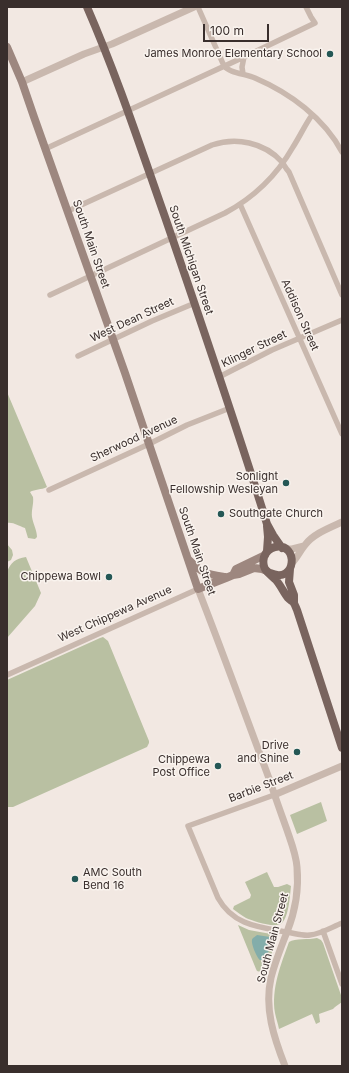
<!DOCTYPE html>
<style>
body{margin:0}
#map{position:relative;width:349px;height:1073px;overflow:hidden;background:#f2e8e2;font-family:Inter,sans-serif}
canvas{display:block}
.frame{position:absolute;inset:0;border:8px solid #392e2c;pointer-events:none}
.scale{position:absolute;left:203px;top:24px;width:66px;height:18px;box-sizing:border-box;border:2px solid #392e2c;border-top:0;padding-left:5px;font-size:12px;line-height:14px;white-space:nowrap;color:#392e2c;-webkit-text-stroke:3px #f9f3ee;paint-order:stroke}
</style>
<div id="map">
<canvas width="349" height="1073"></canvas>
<div class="frame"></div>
<div class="scale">100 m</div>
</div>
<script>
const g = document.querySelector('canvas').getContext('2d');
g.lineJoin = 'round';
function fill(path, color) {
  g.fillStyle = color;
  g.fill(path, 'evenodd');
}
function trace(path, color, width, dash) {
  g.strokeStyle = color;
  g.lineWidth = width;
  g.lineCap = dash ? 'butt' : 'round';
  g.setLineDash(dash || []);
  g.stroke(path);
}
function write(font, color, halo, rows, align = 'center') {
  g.font = font + ' Inter,sans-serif';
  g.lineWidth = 3;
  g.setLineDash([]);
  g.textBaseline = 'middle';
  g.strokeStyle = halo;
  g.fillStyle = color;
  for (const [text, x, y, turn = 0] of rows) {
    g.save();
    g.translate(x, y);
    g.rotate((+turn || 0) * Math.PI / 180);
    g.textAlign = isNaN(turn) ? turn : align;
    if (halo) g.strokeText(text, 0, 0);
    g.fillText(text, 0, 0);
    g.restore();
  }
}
const green = new Path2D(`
 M7,392L47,487C41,490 35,489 30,492L33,497C34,504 31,510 32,517C33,524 37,530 37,537L35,539L28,538L25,528C18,526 14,522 7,523Z
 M7,544L12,550L13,555L11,560L7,562Z
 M26,557L41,593L35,606L7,638V572C11,562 15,559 26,557Z
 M103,637L108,641L149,741V743L147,747L13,807H7V680L100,638Z
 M321,802L327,821L297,834L290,815Z
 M267,872L274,887H278L287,884L291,886C290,895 289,916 282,923C276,929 253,921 246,918C241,915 237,912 233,909L234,906L250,898L251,895L245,882Z
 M238,925L249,930L271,934L274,938V946L266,972L264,973L257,971L256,969Z
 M317,938L321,940L323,943L342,998V1002L335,1007L333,1009L319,1014L320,1022L316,1024L312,1014L279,1029C278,1024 276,1018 275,1013C271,989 281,964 289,942C295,938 309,940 317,938Z`);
const water = new Path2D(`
 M257,935L270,937L272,939L266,960L264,961C263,960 261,960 260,960C257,958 251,944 252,940C252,938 255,937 257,935Z`);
const minor = new Path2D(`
 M198,7L224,66C229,73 246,74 255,78C290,93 324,118 342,152
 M243,74L242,67L244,57
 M45,149L244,57L315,23L311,17L306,7
 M240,204L342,434
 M68,211L212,145C236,137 264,142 282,162C284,165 286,169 289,172L342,295
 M50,295L225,213C253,198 277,175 293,147C300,136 305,125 312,115
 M78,356L152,321L195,303
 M219,377L272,350L342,320
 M49,490L149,444L187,425L230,408
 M7,675L198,589
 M274,795L188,826L218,898C233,925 258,927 286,932C294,933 302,936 310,935C321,934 332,927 342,923
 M323,931L342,984`);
const tertiary = new Path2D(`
 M22,82L84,54L112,44L194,7
 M286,549H292L304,546
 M292,563C297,558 300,551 305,545C313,534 329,528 342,522
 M198,589C223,653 246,717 270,781C275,797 281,813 287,830C291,842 296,854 297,867C299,889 295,912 287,932C281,947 275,962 271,978C264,1008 274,1038 285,1066
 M274,795L342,766`);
const secondary = new Path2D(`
 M7,47L22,82L34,117L125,373L198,589L226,578L233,575L239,574L254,568L262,569L267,571
 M189,560C203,574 206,574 225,577
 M233,575L236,569L265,555`);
const primary = new Path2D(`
 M87,7C117,76 140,146 165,217C200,319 235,421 267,524L273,535L282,548
 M267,526L268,537L267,551
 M290,569L289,582L294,595V603
 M270,573C297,585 299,542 275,547C270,548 266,552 264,557C263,561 263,565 265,569C268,573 273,577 276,580C281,586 284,593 288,598C290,600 292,601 293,602C295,604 296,608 297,610L342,748`);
const markers = [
 [330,54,4,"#245755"],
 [286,483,4,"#245755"],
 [221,514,4,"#245755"],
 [109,577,4,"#245755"],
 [297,752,4,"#245755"],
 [218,766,4,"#245755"],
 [75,879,4,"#245755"]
];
const poiNames = [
 ["James Monroe Elementary School",322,54],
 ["Sonlight",278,477],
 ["Fellowship Wesleyan",278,490],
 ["Southgate Church",229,514,"left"],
 ["Chippewa Bowl",101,577],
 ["Drive",289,746],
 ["and Shine",289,759],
 ["Chippewa",210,760],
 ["Post Office",210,773],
 ["AMC South",83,873,"left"],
 ["Bend 16",83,886,"left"]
];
const streetNames = [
 ["South Main Street",91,244,71],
 ["South Michigan Street",191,260,71],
 ["Addison Street",300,315,66],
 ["West Dean Street",132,320,-25],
 ["Klinger Street",254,349,-26],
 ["Sherwood Avenue",134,439,-25],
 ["South Main Street",197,551,71],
 ["West Chippewa Avenue",115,614,-24],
 ["Barbie Street",261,787,-21],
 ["South Main Street",273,938,-75]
];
fill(green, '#b9c0a2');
fill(water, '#83adaa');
trace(minor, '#c9b8ae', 5.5);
trace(tertiary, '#c9b8ae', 7);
trace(secondary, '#9d877f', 8);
trace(primary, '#79645e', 8);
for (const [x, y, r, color] of markers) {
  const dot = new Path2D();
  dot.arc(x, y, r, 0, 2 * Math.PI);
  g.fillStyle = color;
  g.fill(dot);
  trace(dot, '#f9f3ee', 1.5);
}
write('11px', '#392e2c', '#f9f3ee', poiNames, 'right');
write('11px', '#392e2c', '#f9f3ee', streetNames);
</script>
